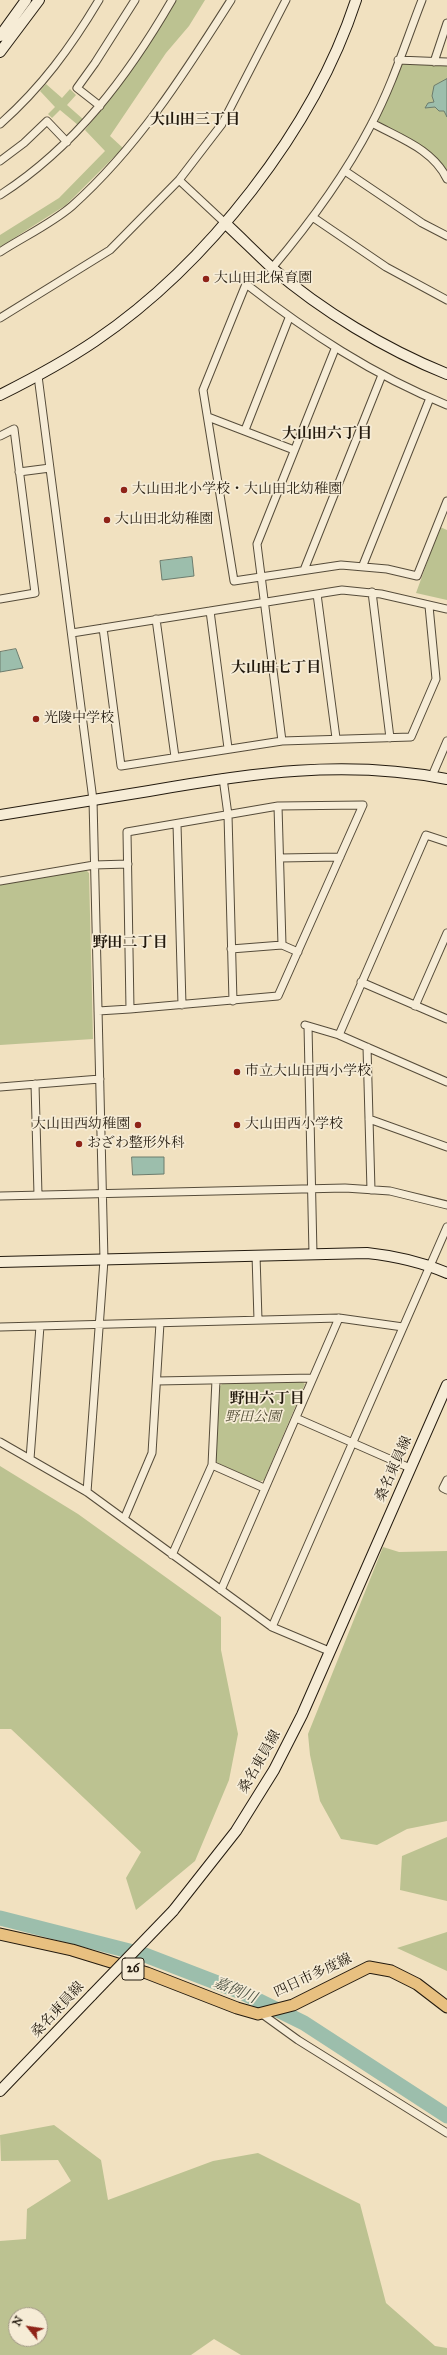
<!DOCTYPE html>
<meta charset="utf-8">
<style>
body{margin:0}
#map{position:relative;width:447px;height:2355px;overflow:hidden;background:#f1e1c0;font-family:"IM FELL Great Primer",serif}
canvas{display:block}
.north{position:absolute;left:8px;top:2307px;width:40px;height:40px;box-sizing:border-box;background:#f6ecd6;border:1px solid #a29886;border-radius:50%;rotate:300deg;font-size:11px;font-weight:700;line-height:16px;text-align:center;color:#231a0e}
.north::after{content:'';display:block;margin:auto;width:14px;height:18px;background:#8f2418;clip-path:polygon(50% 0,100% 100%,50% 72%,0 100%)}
</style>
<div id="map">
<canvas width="447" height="2355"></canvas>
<div class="north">N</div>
</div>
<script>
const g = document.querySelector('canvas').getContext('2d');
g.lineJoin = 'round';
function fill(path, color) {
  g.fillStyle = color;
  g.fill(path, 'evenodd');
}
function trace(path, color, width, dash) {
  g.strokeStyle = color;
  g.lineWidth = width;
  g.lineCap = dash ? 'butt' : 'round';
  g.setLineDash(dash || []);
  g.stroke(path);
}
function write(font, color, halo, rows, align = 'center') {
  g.font = font + ' "IM FELL Great Primer","Noto Serif JP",serif';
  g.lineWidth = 3.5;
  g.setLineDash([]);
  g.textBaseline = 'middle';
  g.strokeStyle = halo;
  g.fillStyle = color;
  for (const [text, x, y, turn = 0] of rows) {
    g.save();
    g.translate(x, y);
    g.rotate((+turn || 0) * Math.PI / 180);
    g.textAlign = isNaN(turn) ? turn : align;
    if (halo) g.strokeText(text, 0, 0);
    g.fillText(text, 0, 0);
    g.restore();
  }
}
const green = new Path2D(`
 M176,0H205L189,26L166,53L110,136L123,148L66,205L0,247V235L59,198L105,151L85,130L123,82Z
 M404,63L447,65V171L427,149L379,123L378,119L400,64Z
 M46,84L62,98L70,89L76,95L67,105L84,120L78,125L60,110L52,118L48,114L55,107L40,91Z
 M440,527L447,530V600L416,593Z
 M86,870L89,873L93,1039L0,1045V884Z
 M302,1382L305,1384L264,1480L259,1482L218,1463L215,1460L220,1386L223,1383Z
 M0,1466L78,1514L221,1617V1650L238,1734L229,1780L195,1861L136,1910L126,1878L141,1852L11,1729H0Z
 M383,1547L399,1552L447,1551V1821L407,1829L377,1845L341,1839L320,1801L310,1755L308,1734Z
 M447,1837V1901L400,1890L402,1856Z
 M447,1932V1971L397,1948Z
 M54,2125L101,2160L108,2200L213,2161L258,2153L360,2204L386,2303L435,2346L447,2348V2355H241L214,2339L191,2355H0V2241L26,2239L27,2209L71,2181L58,2160L1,2161L0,2135ZM16,2315H40V2339H16Z`);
const water = new Path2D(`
 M447,79V117L444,111H439L435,107L425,108L428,103L434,102L432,96L434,86Z
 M192,557L194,576L162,580L160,561Z
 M16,649L23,668L0,672V652Z
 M132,1157H164V1174L133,1175Z`);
const river = new Path2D(`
 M0,1918L145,1955L241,1992L304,2023L447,2116`);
const street = new Path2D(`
 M398,60L447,62
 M434,62L447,23
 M100,106L77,88L95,63L135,0
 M372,123C399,138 433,149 447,179
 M0,124C41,88 71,47 99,0
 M0,161L24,143L47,121L67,142
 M345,171L422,223L447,236
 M179,180L225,223
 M0,195C75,147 128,76 172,0
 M314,218L386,267L447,300
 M0,252C23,237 51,224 72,206C138,147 184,74 231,0
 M272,268C310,223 344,177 371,125C392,86 406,41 422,0
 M0,318L110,250L179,180L222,124L286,0
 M38,376L93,800L104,1260L87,1492
 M447,405C373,375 309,333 246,284L203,390L234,581L341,565L387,569L417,576L447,501
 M208,417L294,450
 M245,430L289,318
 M0,436L14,429L35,593L0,599
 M19,472L50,468
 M363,565L430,398
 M304,570L382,375
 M372,592L390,738
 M317,594L336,738
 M210,611L228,748
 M156,619L175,757
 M103,628L121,766L282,741L411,737L436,679L429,606
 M72,633L342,590L381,594L447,609
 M282,741L257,544L335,349
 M432,776L447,741
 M223,778L228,815L233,1001
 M363,805L278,996L130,1009L127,832L278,806Z
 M278,806L282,945
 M177,824L182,1005
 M280,858L340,857
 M0,881L94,865L128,864
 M231,949L282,945L298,952
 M361,982L447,1019
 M415,1006L447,933
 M98,1011L130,1009
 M305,1025L339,1035L447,1082
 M308,1026L313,1254
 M339,1035L426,835L447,842
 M367,1047L371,1190
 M35,1084L38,1195
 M0,1087L100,1079
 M369,1119L447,1147
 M0,1196L345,1188L390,1191L447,1205
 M256,1255L258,1320
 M0,1327L339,1318L403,1327
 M157,1381L313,1378
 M296,1418L410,1468
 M0,1442L87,1492L272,1627L329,1651
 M30,1459L40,1326
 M212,1465L264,1488
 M447,1480L443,1488L447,1490
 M124,1519L152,1453L160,1323
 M172,1555L212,1465L216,1380
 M221,1590L339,1318
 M272,1627L447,1227
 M262,2014L298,2040L447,2133`);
const secondary = new Path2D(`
 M0,36L26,0
 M0,52L39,0
 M225,223C241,238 256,253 272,268C322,311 385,349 447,374
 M0,395C32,379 64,362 95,341C207,265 314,129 356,0
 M0,815C50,807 100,799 149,791C251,773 344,759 447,779
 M0,1262L367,1253C395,1256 422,1262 447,1273
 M173,1911L236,1831L274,1770L302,1715L447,1385
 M0,2091L92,1995`);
const primary = new Path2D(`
 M0,1934L72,1950L147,1973L237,2008L258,2014L293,2005L369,1967L391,1971L417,1984L447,2007`);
const secondaryBridge = new Path2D(`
 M92,1995L173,1911`);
const markers = [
 [206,279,4,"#8f2418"],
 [124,490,4,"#8f2418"],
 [107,520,4,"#8f2418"],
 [36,719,4,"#8f2418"],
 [237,1072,4,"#8f2418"],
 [138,1125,4,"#8f2418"],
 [237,1125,4,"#8f2418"],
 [79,1144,4,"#8f2418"]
];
const shields = [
 [133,1969,22]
];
const shieldNames = [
 ["26",133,1969]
];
const poiNames = [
 ["大山田北保育園",214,279],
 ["大山田北小学校・大山田北幼稚園",132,490],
 ["大山田北幼稚園",115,520],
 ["光陵中学校",44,719],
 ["市立大山田西小学校",245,1072],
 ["大山田西幼稚園",130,1125,"right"],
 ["大山田西小学校",245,1125],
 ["おざわ整形外科",87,1144]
];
const parkNames = [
 ["野田公園",253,1418]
];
const streetNames = [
 ["桑名東員線",394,1469,-66],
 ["桑名東員線",260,1762,-60],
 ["四日市多度線",313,1976,-25],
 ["桑名東員線",58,2010,-47]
];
const neighbourhoodNames = [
 ["大山田三丁目",195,120],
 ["大山田六丁目",327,434],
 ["大山田七丁目",276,668],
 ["野田二丁目",130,943],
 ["野田六丁目",267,1399]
];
const waterNames = [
 ["嘉例川",235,1991,23]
];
fill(green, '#bcc291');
fill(water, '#9cbeac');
trace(water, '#6c7c6d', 1);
trace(river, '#9cbeac', 15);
trace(street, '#564c3a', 9);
trace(secondary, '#231a0e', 12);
trace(primary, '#231a0e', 13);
trace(street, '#f6ecd6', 7);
trace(secondary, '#f6ecd6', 10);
trace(primary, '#e8c080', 11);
trace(secondaryBridge, '#231a0e', 12, []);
trace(secondaryBridge, '#f6ecd6', 10);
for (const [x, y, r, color] of markers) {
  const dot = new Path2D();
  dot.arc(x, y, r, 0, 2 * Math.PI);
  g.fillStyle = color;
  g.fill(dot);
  trace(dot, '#f6ecd6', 1.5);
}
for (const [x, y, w] of shields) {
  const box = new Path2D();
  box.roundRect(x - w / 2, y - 11, w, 22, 3);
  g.fillStyle = '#f6ecd6';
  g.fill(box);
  trace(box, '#231a0e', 1);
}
write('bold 13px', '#231a0e', null, shieldNames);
write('14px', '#231a0e', '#f6ecd6', poiNames, 'left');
write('italic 14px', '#514c35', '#f6ecd6', parkNames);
write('14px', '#231a0e', '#f6ecd6', streetNames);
write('bold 15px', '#231a0e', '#f6ecd6', neighbourhoodNames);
write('italic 15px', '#4d5345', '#f6ecd6', waterNames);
</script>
